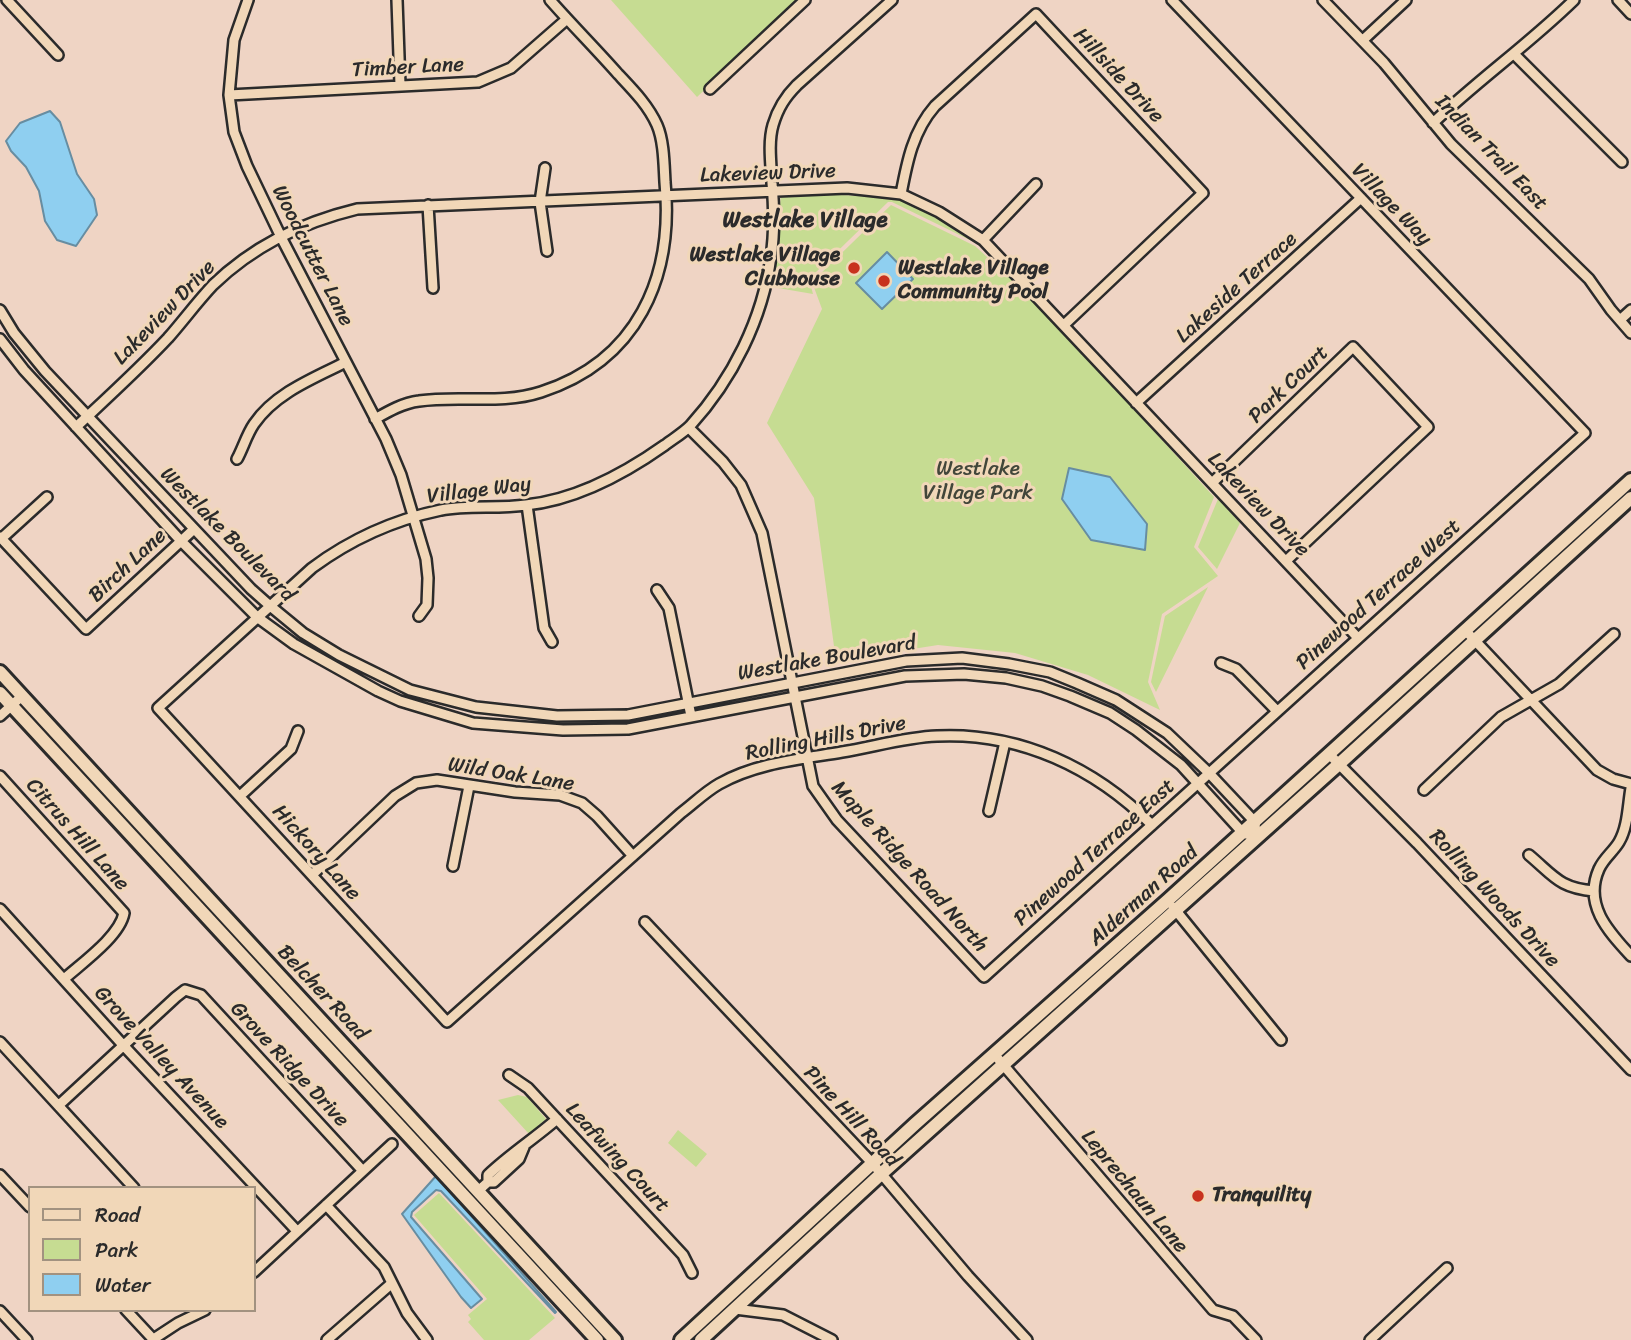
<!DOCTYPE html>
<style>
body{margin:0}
#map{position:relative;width:1631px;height:1340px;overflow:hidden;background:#efd4c4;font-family:Sriracha,sans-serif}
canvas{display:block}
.legend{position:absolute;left:28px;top:1186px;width:228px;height:126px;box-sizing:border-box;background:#f1d7b8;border:2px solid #a29280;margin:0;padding:9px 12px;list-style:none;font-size:21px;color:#2b2b2b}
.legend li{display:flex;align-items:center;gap:14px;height:35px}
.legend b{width:35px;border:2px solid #a29280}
</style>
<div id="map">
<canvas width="1631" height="1340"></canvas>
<ul class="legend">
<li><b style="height:9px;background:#f1d7b8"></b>Road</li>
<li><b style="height:19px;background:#c6dc92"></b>Park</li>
<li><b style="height:19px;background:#8fcff0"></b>Water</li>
</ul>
</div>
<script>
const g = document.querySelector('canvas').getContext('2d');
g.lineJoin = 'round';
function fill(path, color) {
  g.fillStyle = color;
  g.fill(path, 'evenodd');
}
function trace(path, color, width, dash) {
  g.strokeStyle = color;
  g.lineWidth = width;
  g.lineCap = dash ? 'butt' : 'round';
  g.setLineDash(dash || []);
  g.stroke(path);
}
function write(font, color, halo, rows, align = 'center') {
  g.font = font + ' Sriracha,sans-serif';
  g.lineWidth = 6;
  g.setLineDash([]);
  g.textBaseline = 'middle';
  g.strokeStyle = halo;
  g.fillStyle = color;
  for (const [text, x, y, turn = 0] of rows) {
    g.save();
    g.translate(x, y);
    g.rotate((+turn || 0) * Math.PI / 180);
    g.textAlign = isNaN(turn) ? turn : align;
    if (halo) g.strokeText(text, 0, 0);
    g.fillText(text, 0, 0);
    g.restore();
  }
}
const green = new Path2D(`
 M611,0H799L697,97Z
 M821,194L901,198L937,215L981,243L1007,270L976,243L892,202H888L809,279L813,294L772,287L781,195Z
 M891,205L975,246L1034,300L1214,497L1194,547L1218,576L1162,614L1148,682L1160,710L1088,675L1015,653L938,645L836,661L814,498L767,423L822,309L812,282Z
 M1218,499L1240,523L1217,569L1198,547Z
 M1208,587L1156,692L1151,682L1165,616Z
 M518,1095L527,1097L546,1119L529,1134L498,1100Z
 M678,1130L707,1154L696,1167L668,1143Z
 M439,1193L555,1318L529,1340H484L468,1322L471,1319L468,1315L487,1299L414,1215Z`);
const water = new Path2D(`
 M50,111L60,122L77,174L94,199L97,215L76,246L57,240L45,221L39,191L26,167L11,151L6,141L20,123Z
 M887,252L913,279L882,309L856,283Z
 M1069,468L1110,477L1147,524L1145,550L1091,540L1062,499Z
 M436,1176L556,1312L555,1313L441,1191L436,1190L412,1212L411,1217L482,1299L471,1308L461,1297L402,1214Z`);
const minor = new Path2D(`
 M7,0L58,55
 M248,0L234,40L229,95L234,132L247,166L281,237L386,439L401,475L426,559L428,578L427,605L419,616
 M397,0L400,85
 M892,0L797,85C785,97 778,108 773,125C768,142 771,164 772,183C774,207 775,232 771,256C763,319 732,380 690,426C683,433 673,439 665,445C624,474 576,500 526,505C498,509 469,505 441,510C393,520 351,539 312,568L158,708L447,1022L681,813C693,804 705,792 719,784C756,763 801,759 842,752C873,747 906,737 937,736C1020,732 1095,768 1152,825
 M1323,0L1384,63L1451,144L1589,279L1611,310L1631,333
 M1618,0L1631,14
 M1363,40L1406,0
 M1514,54L1622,162
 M710,89L805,0
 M229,95L478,82L511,68L567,19
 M1433,123C1478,80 1529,44 1574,0
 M545,168L540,202L547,251
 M901,194C907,162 913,131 935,106L1036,14L1203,193L1064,325
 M428,205L433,288
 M983,240L1036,184
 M0,310L14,333L45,371L251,589L269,605L303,633L339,655L410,690L476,707L557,716L628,715L906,661L962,658L1009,664L1050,672L1077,683L1116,700L1167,733L1209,773L1255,822L1256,837L1243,833L1181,765L1136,730L1110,713L1070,696L1042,686L1006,678L964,674L905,676L628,729L563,730L473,723L400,701L378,691L294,644L257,617L181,541L24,370L0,339
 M1620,320L1631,310
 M1136,403L1361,198
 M375,419C389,411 403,403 419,401C459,395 501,405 541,392C637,361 674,278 665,182C664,165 664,141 657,125C648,105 633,90 618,74C596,49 572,25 550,0
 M76,427C107,398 139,369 168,338C183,321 197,302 213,285C253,246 303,222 357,209L847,188L901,194L939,212L983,240L1358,638
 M689,428L723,462L741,485L762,533L813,786L837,820L984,977L1585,433L1172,0
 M237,459C243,448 247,434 254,424C275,393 314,378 346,362
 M1212,483L1353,347L1428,427L1287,560
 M527,505L544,628L552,642
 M0,537L86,629L194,529
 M1,539L47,497
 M657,590L669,608L691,716
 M1465,630L1597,770L1613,779L1631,784
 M1221,663L1236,669L1277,711
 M0,716L22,696
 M1330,755L1417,843L1631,1070
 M0,776L124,913C120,936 82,963 64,979
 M1631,788C1628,805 1628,827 1619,842C1613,852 1604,858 1599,869C1583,905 1609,932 1631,956
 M1424,790L1501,717L1559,684L1614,634
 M240,796L291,749L298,731
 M989,811L1005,742
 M1529,855C1554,876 1559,888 1594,891
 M453,866L469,786
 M312,875L395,796L416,783L437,780L515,792L560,795L582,803L597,816L633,856
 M1173,907L1281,1040
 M0,909L123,1045L297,1231
 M645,922L873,1164L968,1276L1027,1340
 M0,1042L134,1188
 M994,1054L1213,1310L1233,1316L1256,1340
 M509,1075L528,1088L683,1255L692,1273
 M59,1105L176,997L185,990L201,995L363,1171
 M0,1175L30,1207
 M488,1182H494L519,1159L524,1147
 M478,1191L488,1182V1175C510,1154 534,1139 557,1119
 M326,1205L384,1267L407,1313L427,1340
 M254,1272L392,1144
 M735,1309L783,1315L832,1340
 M126,1310L153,1339
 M0,1311L27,1340
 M152,1340L178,1323L205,1310
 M327,1340L391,1284
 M1370,1340L1447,1268`);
const major = new Path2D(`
 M0,672L615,1340
 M0,693L597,1340
 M681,1340L915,1124L1168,900L1631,480
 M701,1340L881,1174L1339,764L1631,498`);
const markers = [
 [854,268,7,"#c8321e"],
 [884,281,7,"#c8321e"],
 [1198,1196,7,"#c8321e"]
];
const streetNames = [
 ["Timber Lane",408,68,-3],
 ["Hillside Drive",1118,76,47],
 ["Indian Trail East",1491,153,46],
 ["Lakeview Drive",768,174,-2],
 ["Village Way",1391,205,46],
 ["Woodcutter Lane",312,256,63],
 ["Lakeside Terrace",1237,288,-42],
 ["Lakeview Drive",165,313,-46],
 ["Park Court",1289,385,-44],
 ["Village Way",479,491,-7],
 ["Lakeview Drive",1258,505,46],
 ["Westlake Boulevard",227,535,45],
 ["Birch Lane",128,566,-43],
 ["Pinewood Terrace West",1379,595,-42],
 ["Westlake Boulevard",827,659,-10],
 ["Rolling Hills Drive",826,739,-11],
 ["Wild Oak Lane",511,775,9],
 ["Citrus Hill Lane",77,835,48],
 ["Hickory Lane",316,853,48],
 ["Pinewood Terrace East",1095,853,-42],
 ["Maple Ridge Road North",909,867,48],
 ["Alderman Road",1144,896,-42],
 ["Rolling Woods Drive",1494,899,47],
 ["Belcher Road",322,993,47],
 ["Grove Valley Avenue",161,1058,47],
 ["Grove Ridge Drive",289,1065,47],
 ["Pine Hill Road",851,1117,47],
 ["Leafwing Court",617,1158,47],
 ["Leprechaun Lane",1134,1192,50]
];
const poiNames = [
 ["Westlake Village",840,256,"right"],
 ["Clubhouse",840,280,"right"],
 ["Westlake Village",898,269],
 ["Community Pool",898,293],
 ["Tranquility",1212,1196]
];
const parkNames = [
 ["Westlake",978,470],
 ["Village Park",978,494]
];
const neighbourhoodNames = [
 ["Westlake Village",805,221]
];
fill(green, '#c6dc92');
fill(water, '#8fcff0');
trace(water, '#678da1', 2);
trace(minor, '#2b2b2b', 14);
trace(major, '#2b2b2b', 18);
trace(minor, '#f1d7b8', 9);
trace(major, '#f1d7b8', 12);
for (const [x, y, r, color] of markers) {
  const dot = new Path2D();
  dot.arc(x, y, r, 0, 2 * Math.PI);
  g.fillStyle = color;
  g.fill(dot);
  trace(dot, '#f1d7b8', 2.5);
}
write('21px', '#2b2b2b', '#f1d7b8', streetNames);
write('bold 21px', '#2b2b2b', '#f1d7b8', poiNames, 'left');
write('21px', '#42463a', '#f1d7b8', parkNames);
write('bold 23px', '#2b2b2b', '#f1d7b8', neighbourhoodNames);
</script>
